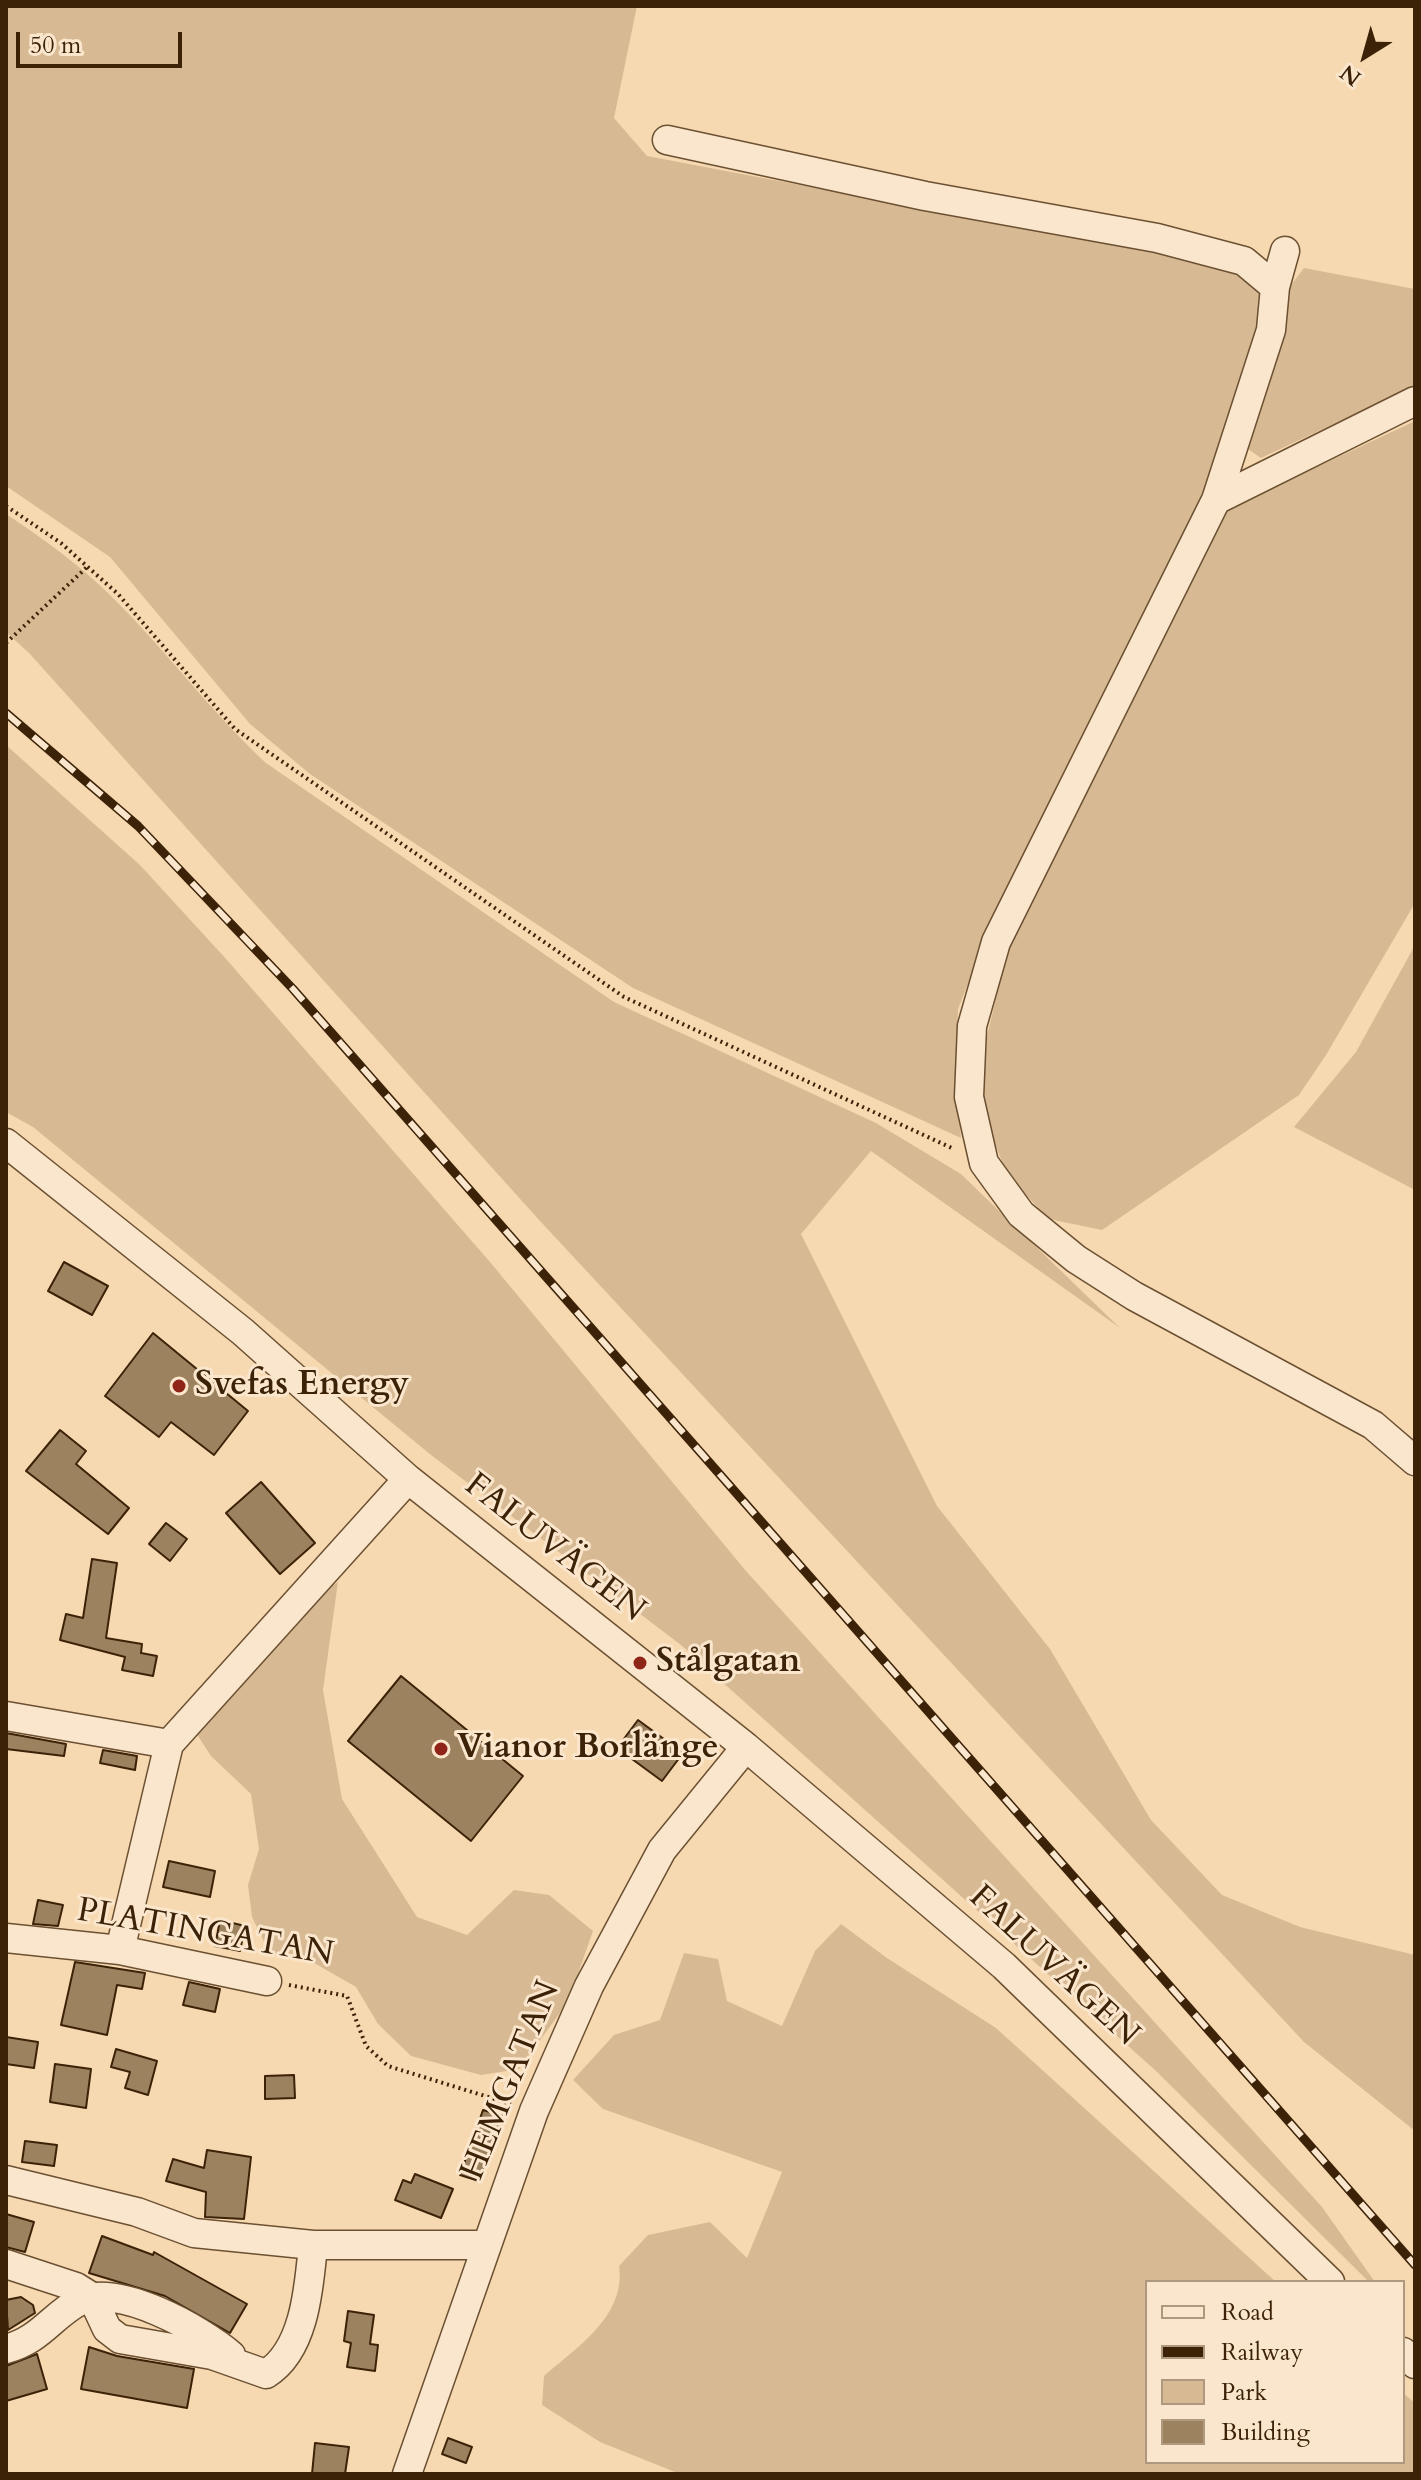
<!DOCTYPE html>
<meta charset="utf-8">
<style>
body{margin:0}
#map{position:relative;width:1421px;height:2480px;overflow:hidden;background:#f7d9b1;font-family:Cardo,serif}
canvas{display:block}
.frame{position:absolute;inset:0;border:8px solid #3c2308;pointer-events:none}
.legend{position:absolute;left:1145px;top:2280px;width:260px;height:184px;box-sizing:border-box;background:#fae6cc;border:2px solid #ae987e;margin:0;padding:10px 14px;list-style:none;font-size:24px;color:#3c2308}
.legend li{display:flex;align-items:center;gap:16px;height:40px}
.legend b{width:40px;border:2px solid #ae987e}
.north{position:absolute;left:1325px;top:16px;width:80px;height:80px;-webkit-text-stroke:6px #fae6cc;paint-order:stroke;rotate:217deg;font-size:22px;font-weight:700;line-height:32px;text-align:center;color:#3c2308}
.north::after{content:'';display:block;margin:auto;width:28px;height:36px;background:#3c2308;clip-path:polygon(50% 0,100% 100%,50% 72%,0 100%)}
.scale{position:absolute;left:16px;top:32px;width:166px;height:36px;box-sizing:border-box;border:4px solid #3c2308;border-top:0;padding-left:10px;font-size:24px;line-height:28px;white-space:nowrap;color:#3c2308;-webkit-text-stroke:6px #fae6cc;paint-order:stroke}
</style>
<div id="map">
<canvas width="1421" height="2480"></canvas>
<div class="frame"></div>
<ul class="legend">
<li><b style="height:10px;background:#fae6cc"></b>Road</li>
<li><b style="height:10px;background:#3c2308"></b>Railway</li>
<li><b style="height:22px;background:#d7ba94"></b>Park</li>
<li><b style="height:22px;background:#9d8260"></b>Building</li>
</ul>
<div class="north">N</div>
<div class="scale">50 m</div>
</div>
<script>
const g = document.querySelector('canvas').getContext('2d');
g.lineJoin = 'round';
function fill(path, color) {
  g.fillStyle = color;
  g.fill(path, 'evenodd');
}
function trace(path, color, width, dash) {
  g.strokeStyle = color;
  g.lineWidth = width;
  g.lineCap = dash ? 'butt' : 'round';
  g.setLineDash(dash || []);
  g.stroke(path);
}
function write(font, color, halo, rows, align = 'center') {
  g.font = font + ' Cardo,serif';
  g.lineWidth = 6;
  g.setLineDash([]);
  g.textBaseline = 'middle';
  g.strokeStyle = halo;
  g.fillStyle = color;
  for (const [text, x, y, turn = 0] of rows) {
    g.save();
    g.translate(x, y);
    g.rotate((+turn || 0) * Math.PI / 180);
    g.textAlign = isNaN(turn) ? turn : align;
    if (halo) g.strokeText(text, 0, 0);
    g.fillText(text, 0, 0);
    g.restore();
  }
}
const green = new Path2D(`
 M6,6H637L614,118L647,156L1227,266L1260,293L1259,343L1202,498L990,928L958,1009L956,1073L961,1138L633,988L310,774L250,724L110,557L6,486Z
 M1304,268L1415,289V386L1261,458L1248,449L1283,337L1288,289Z
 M1415,421V903L1326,1055L1299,1095L1102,1230L1049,1219L1007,1175L982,1109L987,1036L1009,944L1223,511Z
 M6,514C45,540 83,567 116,601C168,653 212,713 266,763L614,1002L876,1123L961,1174L1120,1328L871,1151L801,1234L937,1506L1050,1649L1151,1820L1222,1895L1300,1927L1415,1955V2131L1304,2042L540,1221L29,653L6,632Z
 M6,745L140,865L227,960L490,1262L746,1571L1322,2207L1375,2282H1369L1156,2071L681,1645L431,1455L33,1127L6,1112Z
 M1415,945V1190L1294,1127L1356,1052Z
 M338,1582L323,1690L342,1799L417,1917L467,1935L514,1890L549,1895L593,1931L568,2002L519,2069L481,2075L411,2056L378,2024L356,1987L316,1964L269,1952L252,1917L248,1885L259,1849L251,1794L211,1756L196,1733L308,1603Z
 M841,1924L887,1958L996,2028L1276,2282H1147V2462H1403V2393L1415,2403V2474H680L600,2442L542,2405L544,2376C577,2347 626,2316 619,2266L648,2235L710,2222L747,2258L782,2172L603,2109L573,2080L614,2035L660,2020L684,1953L718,1959L727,2001L782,2026L815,1951Z`);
const building = new Path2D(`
 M64,1262L108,1286L92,1315L48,1291Z
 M153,1333L248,1411L214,1455L171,1422L159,1437L105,1396Z
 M60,1430L86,1451L76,1464L129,1508L108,1534L26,1471Z
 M261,1482L315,1543L280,1574L226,1513Z
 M166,1523L187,1539L170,1561L149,1544Z
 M92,1559L117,1563L106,1638L142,1644L141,1653L157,1656L153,1676L122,1670L125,1657L60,1640L66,1614L83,1618Z
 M401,1676L523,1776L471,1841L348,1741Z
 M638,1720L683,1753L662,1781L617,1748Z
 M6,1733L66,1744L64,1756L6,1749Z
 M103,1750L137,1756L135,1770L100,1763Z
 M169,1861L215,1871L210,1897L163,1887Z
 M38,1900L63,1905L58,1926L33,1924Z
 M220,1920L245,1926L240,1951L215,1946Z
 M75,1962L145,1973L142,1989L117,1985L107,2035L61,2025Z
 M189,1982L220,1989L215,2012L183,2005Z
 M6,2037L38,2042L34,2068L6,2064Z
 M116,2049L157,2061L148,2095L125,2088L130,2072L111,2067Z
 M55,2064L91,2069L86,2108L50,2102Z
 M294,2075L295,2098L265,2099V2076Z
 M483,2110L503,2116L479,2181L460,2175Z
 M25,2141L57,2145L54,2166L22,2162Z
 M207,2150L251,2157L244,2219L205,2217L206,2192L166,2181L173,2159L204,2168Z
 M415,2174L453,2189L441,2218L395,2200L403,2180L411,2183Z
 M6,2214L34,2222L25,2252L6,2247Z
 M102,2236L153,2255L154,2252L247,2304L230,2333L165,2296L89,2273Z
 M21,2297L33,2305L35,2313L8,2330L6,2300Z
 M348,2311L374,2315L370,2344L378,2345L375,2371L347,2367L351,2343L344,2341Z
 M89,2347L117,2356L194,2369L187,2408L81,2389Z
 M37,2354L47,2389L6,2401V2366Z
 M448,2438L472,2447L466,2463L442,2454Z
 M315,2443L349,2447L345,2474H312Z`);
const path = new Path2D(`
 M6,506L61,543L118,594L235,729L624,997L954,1149
 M6,643L87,567
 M289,1985L347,1996L366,2046L388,2066L511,2104`);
const minor = new Path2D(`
 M667,140L925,196L1157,238L1244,261L1275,287L1271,330L1216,500L996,942L972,1026L969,1097L984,1163L1021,1214L1076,1259L1134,1296L1373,1425L1415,1461
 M1275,287L1285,251
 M1216,500L1415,401
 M6,1143L243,1332L408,1479L746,1747L1004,1966L1330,2282
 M6,1716L169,1744
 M6,1938L120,1950L267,1981
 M120,1950L169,1744L408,1479
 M6,2180L137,2212L194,2233L313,2245H487
 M6,2264L76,2287L92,2297L107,2329L120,2339L212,2355L266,2374C305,2350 309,2287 313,2245
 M6,2349C40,2340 51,2317 78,2302C116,2281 202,2330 231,2355
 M1403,2352L1415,2364
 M407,2474L534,2111L589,1986L662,1850L746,1747`);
const rail = new Path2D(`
 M6,713L138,826L293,989L1415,2265`);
const markers = [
 [179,1386,8,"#8f2418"],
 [640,1663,8,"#8f2418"],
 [441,1749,8,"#8f2418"]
];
const poiNames = [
 ["Svefas Energy",195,1386],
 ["Stålgatan",656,1663],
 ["Vianor Borlänge",457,1749]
];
const streetNames = [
 ["FALUVÄGEN",554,1549,38],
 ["PLATINGATAN",205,1934,10],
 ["FALUVÄGEN",1053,1967,43],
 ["HEMGATAN",512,2081,-68]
];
fill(green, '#d7ba94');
fill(building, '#9d8260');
trace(building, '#3c2308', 2);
trace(minor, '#6b5032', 31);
trace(path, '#3c2308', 4, [2, 4]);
trace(minor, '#fae6cc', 28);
trace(rail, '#3c2308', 9);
trace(rail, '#fae6cc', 6, [18]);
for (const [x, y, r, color] of markers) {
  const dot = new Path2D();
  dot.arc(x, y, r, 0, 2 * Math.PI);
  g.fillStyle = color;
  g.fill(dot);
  trace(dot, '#fae6cc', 3);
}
write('bold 34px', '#3c2308', '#fae6cc', poiNames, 'left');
write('34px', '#3c2308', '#fae6cc', streetNames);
</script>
